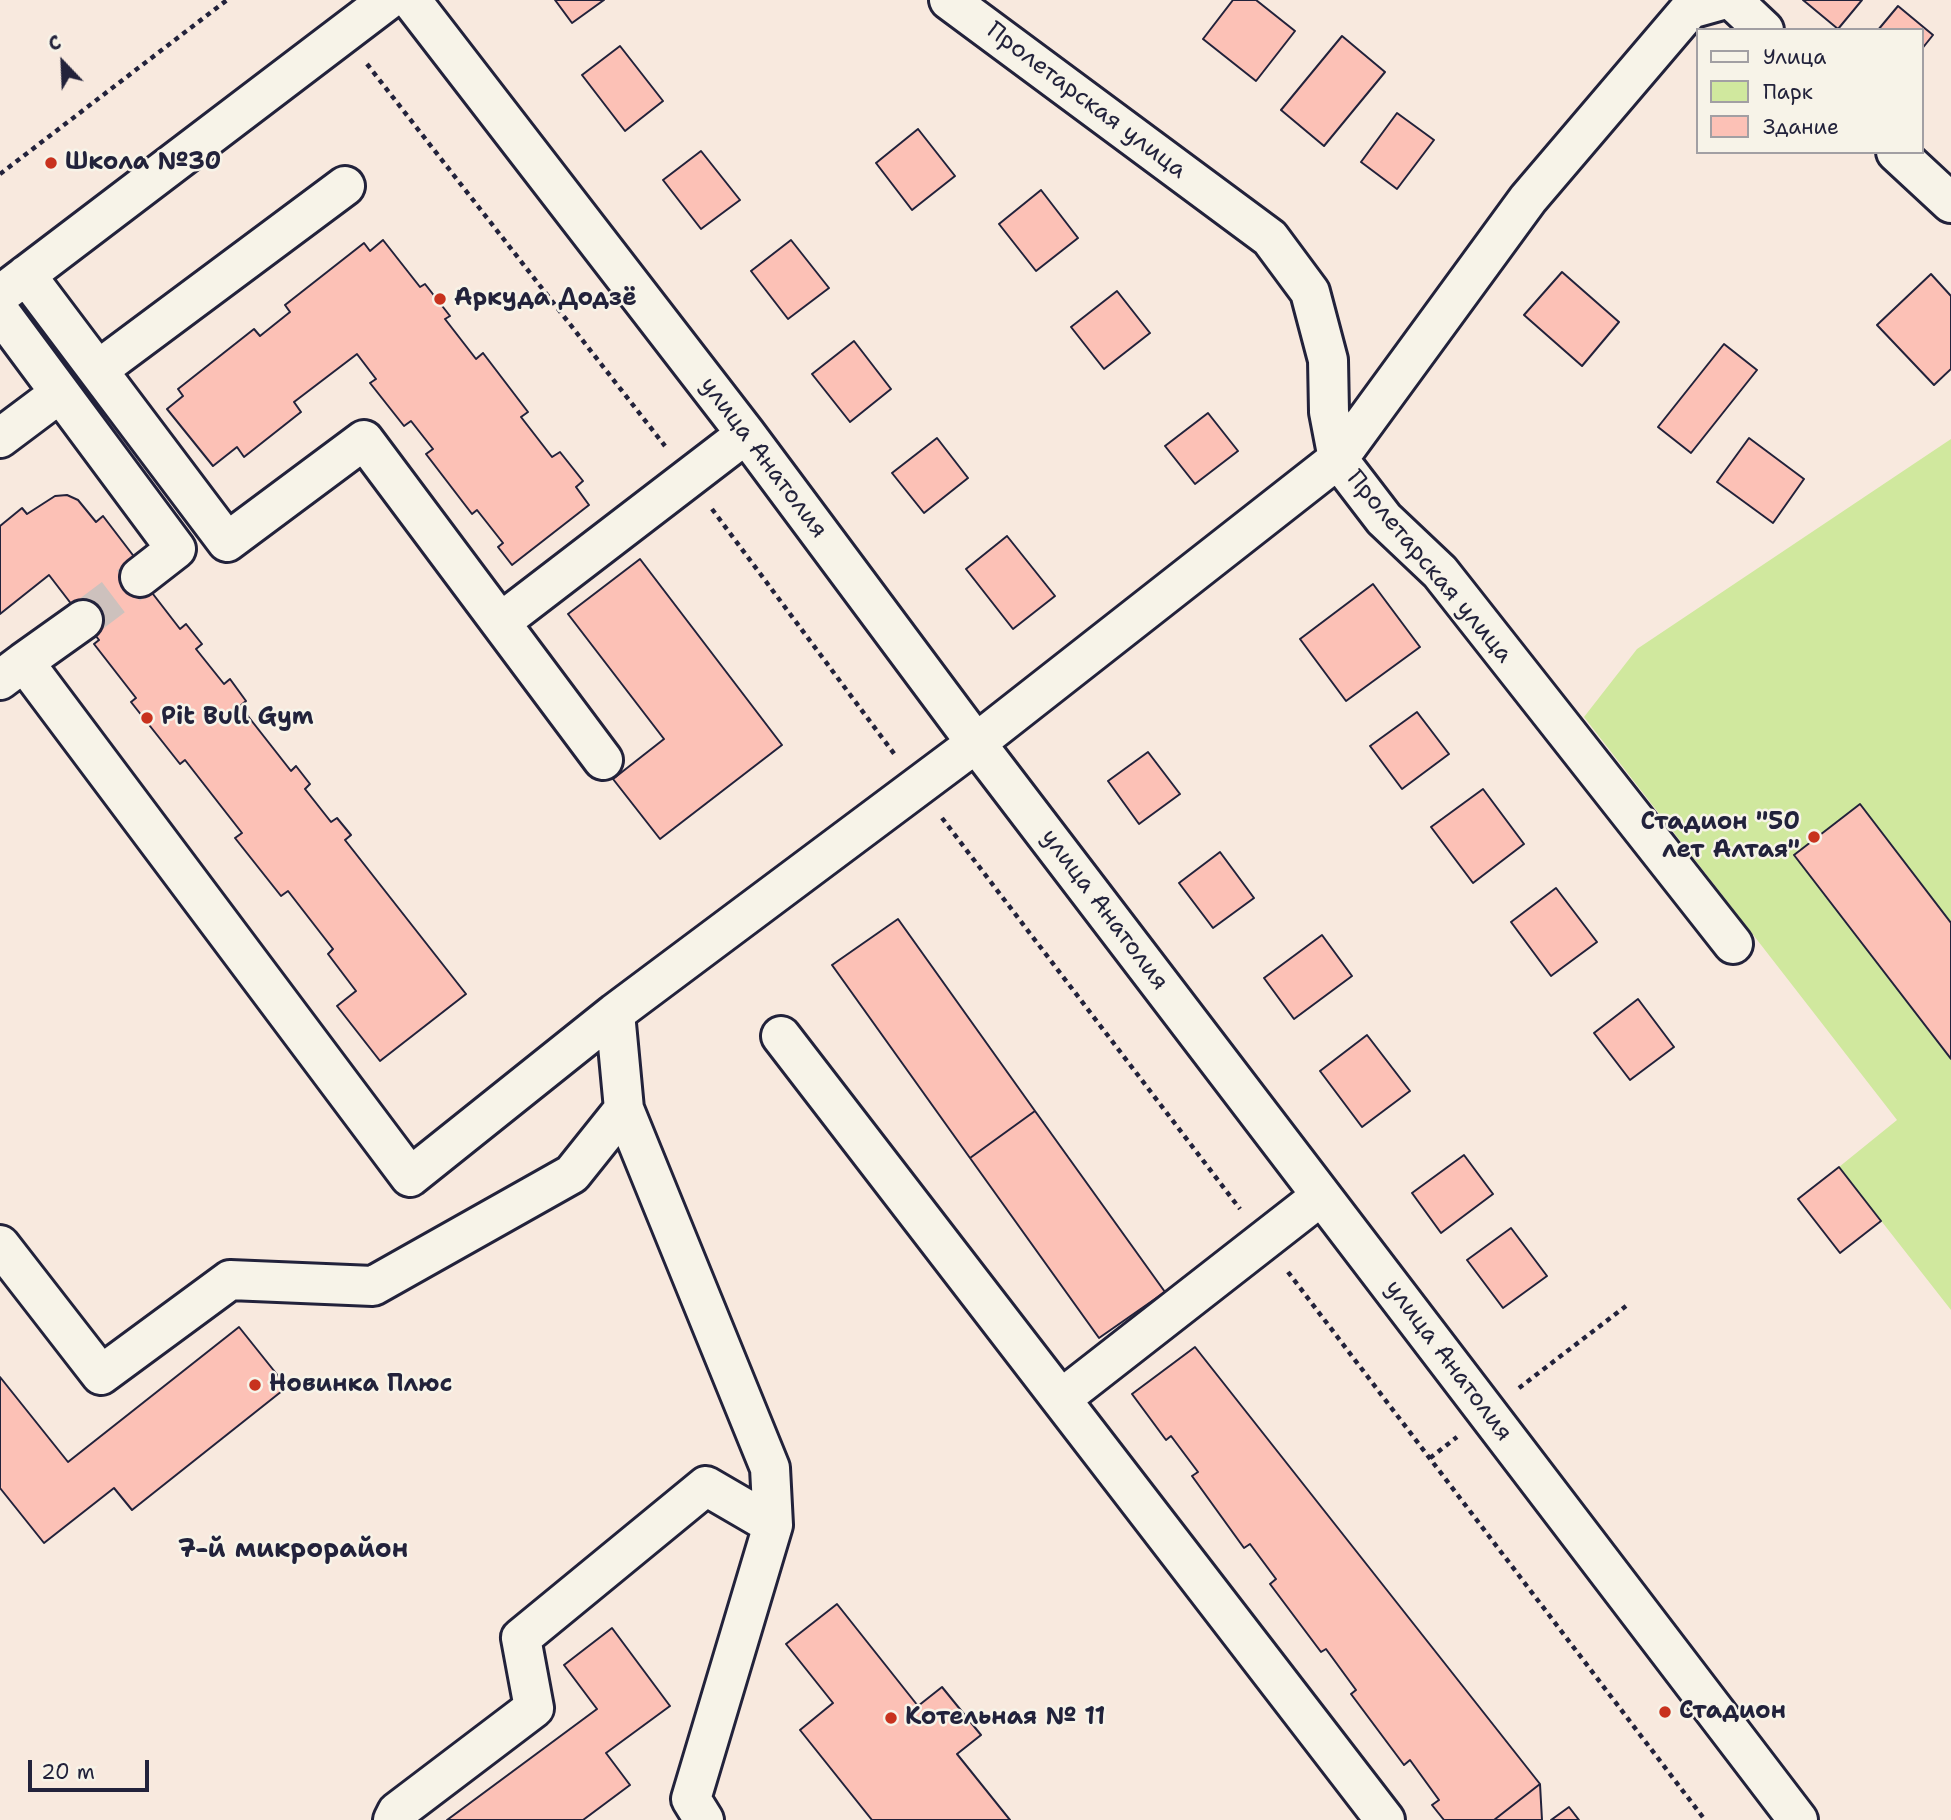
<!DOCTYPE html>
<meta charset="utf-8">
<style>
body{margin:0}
#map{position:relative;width:1951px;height:1820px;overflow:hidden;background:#f8e9de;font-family:"Shantell Sans",sans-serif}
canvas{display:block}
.legend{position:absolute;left:1696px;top:28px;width:228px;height:126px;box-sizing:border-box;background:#f7f3e8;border:2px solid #a29fa3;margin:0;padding:9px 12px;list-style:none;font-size:21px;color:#22223b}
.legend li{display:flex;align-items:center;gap:14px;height:35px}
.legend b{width:35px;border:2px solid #a29fa3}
.north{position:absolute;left:28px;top:28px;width:70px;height:70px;-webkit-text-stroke:5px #f7f3e8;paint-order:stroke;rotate:337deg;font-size:19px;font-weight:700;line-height:28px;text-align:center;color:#22223b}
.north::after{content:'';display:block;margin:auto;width:24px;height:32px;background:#22223b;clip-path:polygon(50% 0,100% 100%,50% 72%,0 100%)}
.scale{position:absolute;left:28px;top:1760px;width:121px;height:32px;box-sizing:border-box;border:4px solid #22223b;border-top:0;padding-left:9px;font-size:21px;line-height:24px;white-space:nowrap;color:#22223b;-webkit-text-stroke:5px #f7f3e8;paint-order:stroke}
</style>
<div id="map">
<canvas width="1951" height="1820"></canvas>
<ul class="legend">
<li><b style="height:9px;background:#f7f3e8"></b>Улица</li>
<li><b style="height:19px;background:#d0e89e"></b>Парк</li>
<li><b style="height:19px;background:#fcc1b6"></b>Здание</li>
</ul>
<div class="north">С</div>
<div class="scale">20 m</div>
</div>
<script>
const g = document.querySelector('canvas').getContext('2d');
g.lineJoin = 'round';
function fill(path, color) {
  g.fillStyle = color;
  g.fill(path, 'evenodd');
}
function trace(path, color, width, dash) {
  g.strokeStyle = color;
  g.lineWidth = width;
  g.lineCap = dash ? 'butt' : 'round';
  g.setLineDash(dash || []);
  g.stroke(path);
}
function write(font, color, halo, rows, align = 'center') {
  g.font = font + ' "Shantell Sans",sans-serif';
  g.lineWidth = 5;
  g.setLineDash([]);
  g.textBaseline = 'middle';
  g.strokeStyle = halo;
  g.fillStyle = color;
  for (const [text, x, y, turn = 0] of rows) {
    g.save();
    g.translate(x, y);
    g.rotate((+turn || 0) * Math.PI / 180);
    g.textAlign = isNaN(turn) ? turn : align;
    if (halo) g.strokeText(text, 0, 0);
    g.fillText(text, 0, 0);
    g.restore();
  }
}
const green = new Path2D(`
 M1951,439V1310L1839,1167L1897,1120L1584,717L1637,649Z`);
const building = new Path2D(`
 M555,0H604L572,23Z
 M1233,0H1256L1295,31L1256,81L1203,39Z
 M1803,0H1862L1838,29Z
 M1898,6L1933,35L1921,50V30H1878Z
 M1342,36L1385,72L1324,146L1281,110Z
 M620,46L663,101L625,131L582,75Z
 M1397,113L1434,140L1397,189L1361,162Z
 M918,129L955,176L912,210L876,163Z
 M701,151L740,200L701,229L663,180Z
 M1041,190L1078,238L1036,271L999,224Z
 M383,240L420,287L425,284L450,316L445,319L476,359L483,353L528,412L521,417L552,457L560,452L583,481L576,487L589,505L512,565L498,547L503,543L477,510L472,514L426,454L433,449L411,421L404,426L370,383L376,379L357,354L294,402L301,412L244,457L237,447L213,466L167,409L183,396L178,389L254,329L260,336L290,312L285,305L364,243L370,251Z
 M791,240L829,288L788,319L751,271Z
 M1562,272L1619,322L1582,366L1524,315Z
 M1931,274L1951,296V369L1934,385L1877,325Z
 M1117,291L1150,333L1104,369L1071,327Z
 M854,341L891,389L850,422L812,374Z
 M1724,344L1757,370L1691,453L1658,427Z
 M1208,413L1238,451L1195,484L1165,446Z
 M937,438L968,478L924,513L892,473Z
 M1749,438L1804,479L1773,523L1717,482Z
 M67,495L78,500L96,522L103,516L142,567L136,572L180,629L186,624L202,644L196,649L224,684L230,679L246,701L240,706L291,771L296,766L310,784L305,789L331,822L337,818L351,835L345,840L466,994L380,1061L337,1006L356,991L328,954L333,949L288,891L281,896L235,838L242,833L185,760L180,764L131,702L136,698L94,644L99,640L49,575L0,614V526L22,508L27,514L55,496Z
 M1007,536L1055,596L1013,629L966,569Z
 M640,559L782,745L660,839L613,779L664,739L568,614Z
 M1373,584L1420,647L1346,701L1300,639Z
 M1417,712L1449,754L1402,789L1370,746Z
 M1148,752L1180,794L1139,824L1108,781Z
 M1483,789L1524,844L1473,883L1431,827Z
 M1860,804L1951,923V1059L1794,855Z
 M1220,852L1254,898L1213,928L1179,883Z
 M1556,888L1597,942L1551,976L1511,922Z
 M898,919L1035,1111L970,1158L832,965Z
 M1322,935L1352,976L1294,1019L1264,978Z
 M1638,999L1674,1047L1630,1080L1594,1033Z
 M1367,1035L1410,1091L1362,1127L1320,1071Z
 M1035,1111L1165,1292L1099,1338L970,1158Z
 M1464,1155L1493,1194L1441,1233L1412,1193Z
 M1839,1167L1881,1221L1840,1253L1798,1199Z
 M1511,1228L1547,1276L1503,1308L1467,1260Z
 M239,1327L287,1387L132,1510L114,1488L44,1543L0,1488V1377L68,1462Z
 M1195,1347L1540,1784L1494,1820H1444L1432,1805L1439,1800L1410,1760L1404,1765L1351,1694L1356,1690L1326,1649L1321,1652L1270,1584L1276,1579L1250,1544L1244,1548L1192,1476L1198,1472L1171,1436L1166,1440L1132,1394Z
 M837,1604L918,1706L942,1687L981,1735L957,1754L1010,1820H872L800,1730L833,1703L786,1644Z
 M612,1628L670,1706L606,1753L630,1785L583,1820H447L597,1709L564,1665Z
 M1540,1784L1542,1820H1494Z
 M1569,1807L1579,1820H1551Z`);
const minorTunnel = new Path2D(`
 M83,620L140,577`);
const path = new Path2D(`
 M367,64L665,446
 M0,174L227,0
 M712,509L895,755
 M942,818L1240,1209
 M1288,1272L1705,1820
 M1519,1388L1626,1306
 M1430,1458L1457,1437`);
const minor = new Path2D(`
 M411,0L746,434L976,743L1798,1820
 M949,0L1270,238L1310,292L1328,360L1329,412L1338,459L1384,519L1440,572L1733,944
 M1732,0L1764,30
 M1896,152L1951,203
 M26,275L227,542L364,440L603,760
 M0,295L388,0
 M0,312L176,549L140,577
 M98,370L345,186
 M0,438L60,393
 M501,622L746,434
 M24,662L83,620
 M0,680L24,662L410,1177L615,1013L976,743L1338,459L1528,199L1690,9L1722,0
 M615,1013L624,1109L770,1468L773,1525L691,1799L704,1820
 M781,1036L1385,1820
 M0,1245L101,1375L230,1280L373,1286L572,1174L624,1109
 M1061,1399L1321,1196
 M393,1820L397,1812L534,1708L521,1638L706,1486L773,1525`);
const markers = [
 [51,163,7,"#c8321e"],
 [440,299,7,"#c8321e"],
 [147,718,7,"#c8321e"],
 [1814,837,7,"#c8321e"],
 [255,1385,7,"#c8321e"],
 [1665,1712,7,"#c8321e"],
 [891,1718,7,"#c8321e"]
];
const streetNames = [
 ["Пролетарская улица",1086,101,37],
 ["улица Анатолия",763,458,53],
 ["Пролетарская улица",1429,567,50],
 ["улица Анатолия",1104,910,53],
 ["улица Анатолия",1448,1361,53]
];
const poiNames = [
 ["Школа №30",65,163],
 ["Аркуда Додзё",454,299],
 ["Pit Bull Gym",161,718],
 ["Стадион \"50",1800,823,"right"],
 ["лет Алтая\"",1800,851,"right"],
 ["Новинка Плюс",269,1385],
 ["Стадион",1679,1712],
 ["Котельная № 11",905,1718]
];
const neighbourhoodNames = [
 ["7-й микрорайон",293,1550]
];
fill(green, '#d0e89e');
fill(building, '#fcc1b6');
trace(building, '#22223b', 2);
trace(minorTunnel, '#cdc1bd', 38, [38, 19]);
trace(minor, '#22223b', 44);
trace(path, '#22223b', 4.5, [5, 5]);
trace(minor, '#f7f3e8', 38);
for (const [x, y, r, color] of markers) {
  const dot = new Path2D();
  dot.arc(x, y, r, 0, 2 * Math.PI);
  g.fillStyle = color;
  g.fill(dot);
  trace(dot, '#f7f3e8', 2.5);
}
write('24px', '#22223b', '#f7f3e8', streetNames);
write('bold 24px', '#22223b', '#f7f3e8', poiNames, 'left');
write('bold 26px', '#22223b', '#f7f3e8', neighbourhoodNames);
</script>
